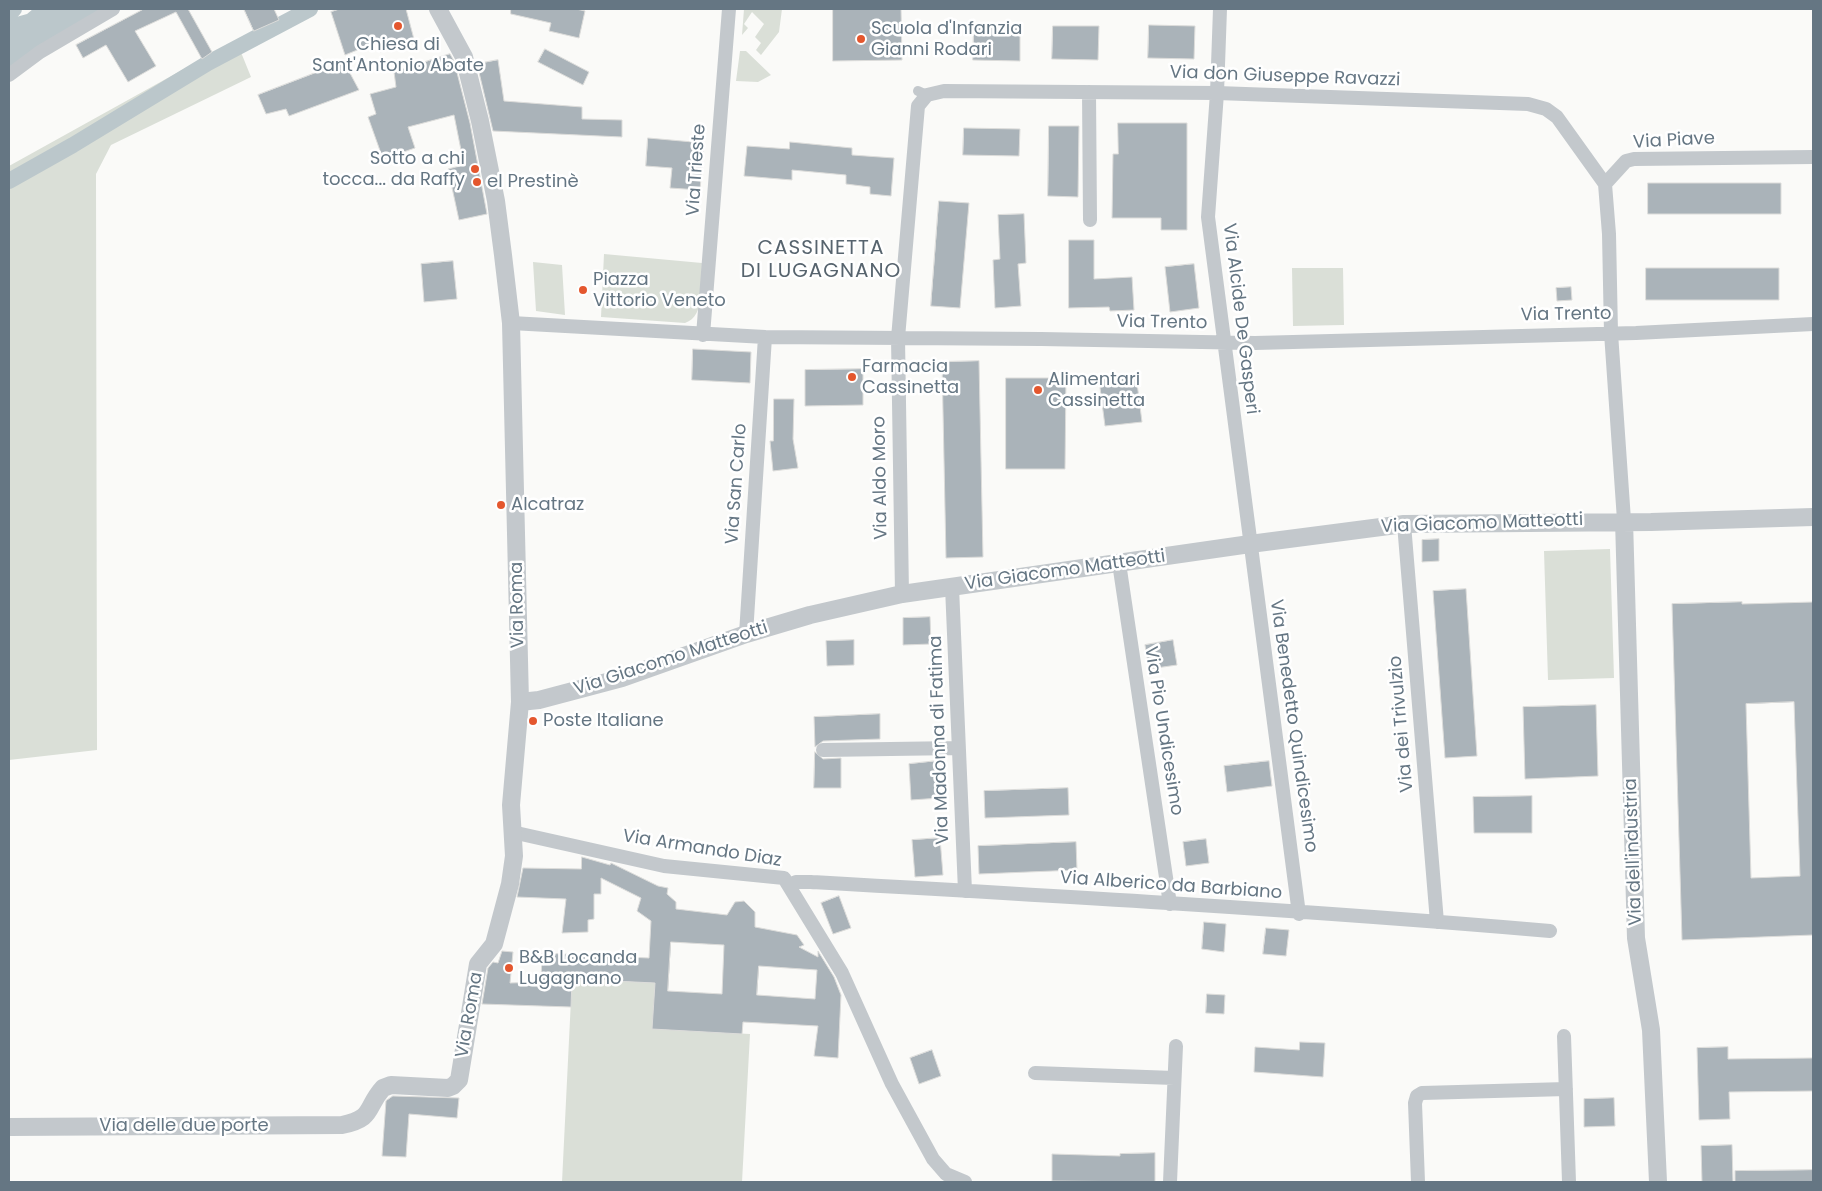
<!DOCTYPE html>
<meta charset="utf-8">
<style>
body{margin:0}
#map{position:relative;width:1822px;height:1191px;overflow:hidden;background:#fafaf8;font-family:Poppins,sans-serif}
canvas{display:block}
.frame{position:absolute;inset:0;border:10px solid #657683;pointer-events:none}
</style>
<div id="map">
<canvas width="1822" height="1191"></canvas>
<div class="frame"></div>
</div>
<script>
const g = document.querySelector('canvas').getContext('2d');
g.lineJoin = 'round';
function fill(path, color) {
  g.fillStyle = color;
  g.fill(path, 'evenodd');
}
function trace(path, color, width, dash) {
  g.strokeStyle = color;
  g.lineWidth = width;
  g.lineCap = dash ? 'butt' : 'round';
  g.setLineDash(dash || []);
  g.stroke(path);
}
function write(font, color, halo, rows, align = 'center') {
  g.font = font + ' Poppins,sans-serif';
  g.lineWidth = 5;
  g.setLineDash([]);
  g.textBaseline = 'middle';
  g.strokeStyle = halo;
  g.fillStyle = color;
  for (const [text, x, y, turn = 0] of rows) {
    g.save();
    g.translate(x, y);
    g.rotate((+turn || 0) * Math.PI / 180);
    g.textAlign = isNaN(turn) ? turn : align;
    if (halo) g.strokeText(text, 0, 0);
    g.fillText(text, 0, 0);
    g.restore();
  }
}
const green = new Path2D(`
 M744,9H782L779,32L761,55L756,50L761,43L755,37L764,24L752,12L744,24L748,28L742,35Z
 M236,40L251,77L111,145L96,174L97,750L9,760V166Z
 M740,51H746L771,75L758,82L736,81Z
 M604,254L702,263C701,281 706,316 685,323L601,317Z
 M533,262L562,265L565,315L536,311Z
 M1292,268H1343L1344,325L1293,326Z
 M1610,549L1614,678L1548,680L1544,551Z
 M572,979L655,983L653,1029L750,1034L742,1182H562Z`);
const water = new Path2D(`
 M33,9H101L9,70V19L27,14Z`);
const canal = new Path2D(`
 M9,15L14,9
 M9,181L73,145L208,63L310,9`);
const building = new Path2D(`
 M144,9H188L212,52L202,59L176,12L135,31L156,66L128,82L106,45L83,58L76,45Z
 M244,9H274L279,20L254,31Z
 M340,9H406L415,43L380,52L377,42L345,55L331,12Z
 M511,9H576L585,11L579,38L549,31L551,23L511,14Z
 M833,9H901L902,60L833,61Z
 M1149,25L1195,26L1194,59L1148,58Z
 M1053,26H1099L1098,60L1052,59Z
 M974,27L1020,28V61L973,60Z
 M545,49L589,72L583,85L538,62Z
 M450,54L454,61L470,123L487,214L459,220L448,169L464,165L454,115L408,127L415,148L383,159L368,117L376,114L370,94L396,87L394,72Z
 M498,60L504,101L582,107V119L622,120V137L493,131L477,64Z
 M344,62L359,90L289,116L286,109L266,114L258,95Z
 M1118,123H1187V230H1161V218H1112L1113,154H1118Z
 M1049,126H1079L1078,197L1048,196Z
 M964,128L1020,129L1019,156L963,155Z
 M648,138L704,143L700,190L670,188L672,168L646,166Z
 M790,142L852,148V155L894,158L891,196L870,194V187L846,184V175L792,170V180L744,176L747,146L789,149Z
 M1648,183H1781V214H1648Z
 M939,201L969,203L960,308L931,306Z
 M1024,214L1026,263L1018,264L1021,306L995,308L993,260L1000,259L998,215Z
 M1069,240H1094V279L1132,277L1134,310L1110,311L1109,307L1069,308Z
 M453,261L457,299L424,302L421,264Z
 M1194,264L1199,308L1170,312L1165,267Z
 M1646,268H1779V300H1646Z
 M1571,287L1572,300L1557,301L1556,288Z
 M693,349L751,352L750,383L692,380Z
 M979,361L983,557L946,558L942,362Z
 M863,369V405L805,406V370Z
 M1136,375L1142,422L1105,426L1099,380Z
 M1006,378H1066L1065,469H1006Z
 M774,399H794L793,439L798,468L773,471L770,441H773Z
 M1439,539V561L1422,562V540Z
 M1466,589L1477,756L1445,758L1433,591Z
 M1742,602V604L1813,602V935L1682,940L1672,604ZM1794,702L1800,876L1751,878L1746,704Z
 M930,617L931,644L903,645V618Z
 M854,640V665L827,666L826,641Z
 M1173,640L1177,665L1149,669L1145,645Z
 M1596,705L1598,776L1525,779L1523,707Z
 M880,714V739L823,741L815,747L814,717Z
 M815,752L823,759L841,758V788H814Z
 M937,761L940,798L911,800L909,764Z
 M1269,761L1272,786L1227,792L1224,766Z
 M1068,788L1069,815L985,818L984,791Z
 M1532,796V833H1474L1473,797Z
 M940,838L943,875L915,877L912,840Z
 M1206,839L1209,863L1186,866L1183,842Z
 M1076,842L1077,870L979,874L978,846Z
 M582,857L610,865L611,863L658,886L668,888L667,894L676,902V909L727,915L735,902L744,901L755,912V927L797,935L804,945L799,947L818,957V951L834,977L841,995L838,1058L814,1056L818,1026L743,1022L742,1034L652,1029L655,983L572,979L571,1007L482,1004L488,968L493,962L498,963L502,951L513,952L510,983L541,982L542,953L649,958L651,921L637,911L641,898L601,878V894H594V919L588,920V932L562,933L566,899L517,897L523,868L581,869ZM671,942L724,945L722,994L668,991ZM759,966L817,970L815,999L757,995Z
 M839,896L851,928L833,934L821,903Z
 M1204,922L1226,924L1224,952L1202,949Z
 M1266,928L1289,930L1286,956L1263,954Z
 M1207,994L1225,995L1224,1014L1206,1013Z
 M1300,1042L1325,1043L1323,1077L1254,1072L1255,1047L1299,1050Z
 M1728,1047V1059L1813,1058V1091L1729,1092L1730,1119L1699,1120L1697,1048Z
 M932,1050L941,1076L919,1084L910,1058Z
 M393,1096L459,1098L457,1118L409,1114L406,1157L382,1156L386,1101Z
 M1614,1098L1615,1126L1584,1127V1099Z
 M1732,1145L1733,1182H1702L1701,1146Z
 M1155,1153V1182L1052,1181V1154L1120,1156V1154Z
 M1813,1170V1182H1735V1171Z`);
const pedestrian = new Path2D(`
 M918,91L927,95`);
const minor = new Path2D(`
 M1220,9L1217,93L1208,217L1299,914
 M9,75L40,52L113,9
 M1089,92L1090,220
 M511,323L765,337L1041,339L1255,343L1636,333L1813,324
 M703,335L729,9
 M1624,520L1611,333L1609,234L1605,184L1626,161L1634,159L1813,157
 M1404,524L1437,922
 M1119,563L1170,904
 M952,587L965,891
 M902,594L898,338L918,106L927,95L944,91L1217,93L1528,104L1546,109L1557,117L1605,184
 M746,634L765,337
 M823,750L958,748
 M512,832L664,866L784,878L842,973L892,1084L933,1159L946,1174L965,1182
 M790,885L796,882H811C1057,896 1304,910 1550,931
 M1564,1036L1569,1182
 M1035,1073L1174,1078
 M1170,1182L1176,1046
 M1418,1182L1415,1103L1417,1096L1422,1093L1566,1089`);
const tertiary = new Path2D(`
 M1624,520L1636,938L1651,1030L1658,1182
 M520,702L539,700L622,678L746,634L810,615L902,594L1250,544L1404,524L1651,522L1813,517
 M9,1127L342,1125C375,1118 365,1108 383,1088L391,1085L448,1088L453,1086L459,1080L478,964L494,944L510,884L514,856L511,805L520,702L511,323L503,255L496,201L480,121L464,57L438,9`);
const markers = [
 [398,26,5,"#e4572e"],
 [861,39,5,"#e4572e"],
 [475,169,5,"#e4572e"],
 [477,182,5,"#e4572e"],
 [583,290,5,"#e4572e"],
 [852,377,5,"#e4572e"],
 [1038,390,5,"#e4572e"],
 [501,505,5,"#e4572e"],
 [533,721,5,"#e4572e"],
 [509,968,5,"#e4572e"]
];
const poiNames = [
 ["Scuola d'Infanzia",871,29],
 ["Gianni Rodari",871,50],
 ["Chiesa di",398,45,"center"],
 ["Sant'Antonio Abate",398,66,"center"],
 ["Sotto a chi",465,159,"right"],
 ["tocca... da Raffy",465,180,"right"],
 ["el Prestinè",487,182],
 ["Piazza",593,280],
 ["Vittorio Veneto",593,301],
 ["Farmacia",862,367],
 ["Cassinetta",862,388],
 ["Alimentari",1048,380],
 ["Cassinetta",1048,401],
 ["Alcatraz",511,505],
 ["Poste Italiane",543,721],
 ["B&B Locanda",519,958],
 ["Lugagnano",519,979]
];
const streetNames = [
 ["Via don Giuseppe Ravazzi",1285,77,2],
 ["Via Piave",1674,141,-3],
 ["Via Trieste",697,170,-86],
 ["Via Trento",1566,315,-1],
 ["Via Alcide De Gasperi",1240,319,83],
 ["Via Trento",1162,323,1],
 ["Via Aldo Moro",881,478,-91],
 ["Via San Carlo",737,484,-86],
 ["Via Giacomo Matteotti",1482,524,-2],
 ["Via Giacomo Matteotti",1065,571,-8],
 ["Via Roma",518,605,-91],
 ["Via Giacomo Matteotti",671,659,-18],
 ["Via dei Trivulzio",1402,724,-95],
 ["Via Benedetto Quindicesimo",1293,726,82],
 ["Via Pio Undicesimo",1163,731,81],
 ["Via Madonna di Fatima",940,740,-92],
 ["Via Armando Diaz",702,849,9],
 ["Via dell'industria",1634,852,-92],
 ["Via Alberico da Barbiano",1171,886,4],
 ["Via Roma",470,1015,-80],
 ["Via delle due porte",184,1126]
];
const quarterNames = [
 ["CASSINETTA",821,249],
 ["DI LUGAGNANO",821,272]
];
fill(green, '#dadfd7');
fill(water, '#bbc7cb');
trace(canal, '#bbc7cb', 16);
fill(building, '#aab3b9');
trace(building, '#dcdcda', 1);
trace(pedestrian, '#c3c8cc', 10);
trace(minor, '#c3c8cc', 14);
trace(tertiary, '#c3c8cc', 18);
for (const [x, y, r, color] of markers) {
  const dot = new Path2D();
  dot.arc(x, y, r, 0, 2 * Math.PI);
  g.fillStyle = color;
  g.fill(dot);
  trace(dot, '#fff', 2);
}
write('18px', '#657683', '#fff', poiNames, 'left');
write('18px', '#657683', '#fff', streetNames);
g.letterSpacing = '1px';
write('20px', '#57646e', '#fff', quarterNames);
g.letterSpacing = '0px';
</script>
